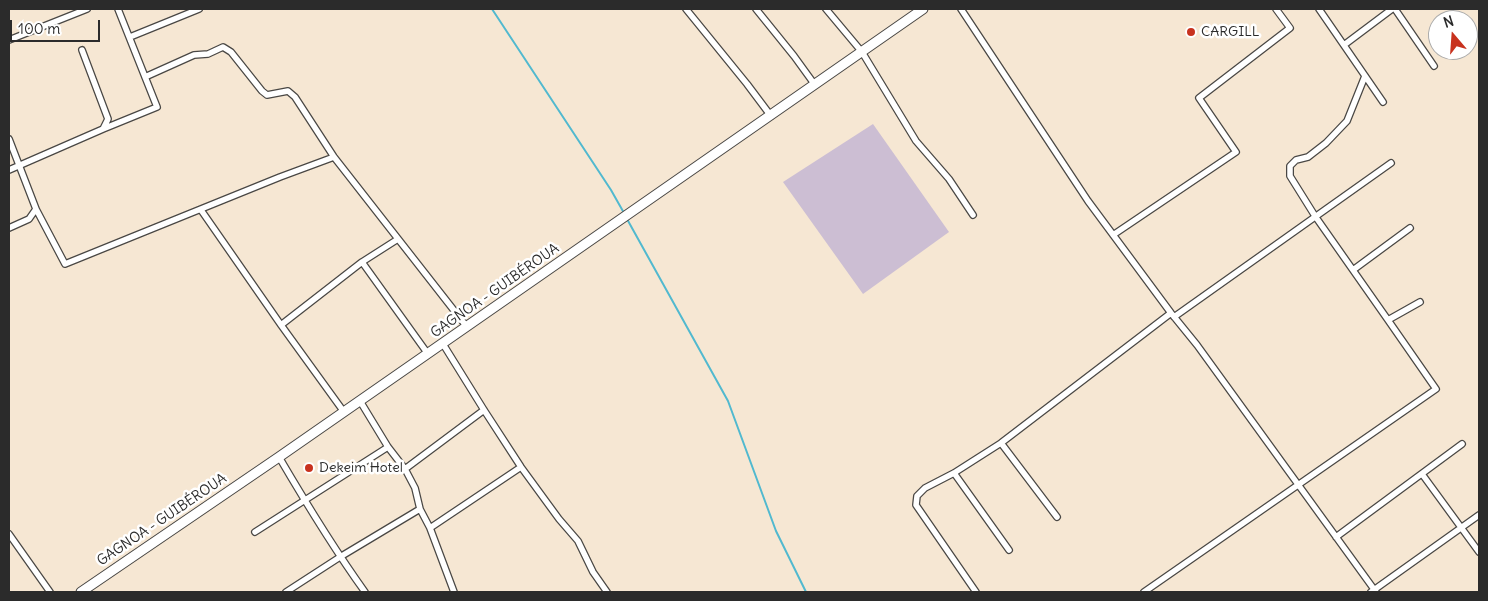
<!DOCTYPE html>
<meta charset="utf-8">
<style>
body{margin:0}
#map{position:relative;width:1488px;height:601px;overflow:hidden;background:#f6e7d3;font-family:Delius,sans-serif}
canvas{display:block}
.frame{position:absolute;inset:0;border:10px solid #2b2b2b;pointer-events:none}
.north{position:absolute;left:1428px;top:10px;width:50px;height:50px;box-sizing:border-box;background:#fff;border:1px solid #aaa;border-radius:50%;rotate:342deg;font-size:14px;font-weight:700;line-height:20px;text-align:center;color:#2b2b2b}
.north::after{content:'';display:block;margin:auto;width:18px;height:22px;background:#c8321e;clip-path:polygon(50% 0,100% 100%,50% 72%,0 100%)}
.scale{position:absolute;left:10px;top:20px;width:90px;height:22px;box-sizing:border-box;border:2px solid #2b2b2b;border-top:0;padding-left:6px;font-size:15px;line-height:18px;white-space:nowrap;color:#2b2b2b;-webkit-text-stroke:4px #fff;paint-order:stroke}
</style>
<div id="map">
<canvas width="1488" height="601"></canvas>
<div class="frame"></div>
<div class="north">N</div>
<div class="scale">100 m</div>
</div>
<script>
const g = document.querySelector('canvas').getContext('2d');
g.lineJoin = 'round';
function fill(path, color) {
  g.fillStyle = color;
  g.fill(path, 'evenodd');
}
function trace(path, color, width, dash) {
  g.strokeStyle = color;
  g.lineWidth = width;
  g.lineCap = dash ? 'butt' : 'round';
  g.setLineDash(dash || []);
  g.stroke(path);
}
function write(font, color, halo, rows, align = 'center') {
  g.font = font + ' Delius,sans-serif';
  g.lineWidth = 5;
  g.setLineDash([]);
  g.textBaseline = 'middle';
  g.strokeStyle = halo;
  g.fillStyle = color;
  for (const [text, x, y, turn = 0] of rows) {
    g.save();
    g.translate(x, y);
    g.rotate((+turn || 0) * Math.PI / 180);
    g.textAlign = isNaN(turn) ? turn : align;
    if (halo) g.strokeText(text, 0, 0);
    g.fillText(text, 0, 0);
    g.restore();
  }
}
const industrial = new Path2D(`
 M873,124L949,232L863,294L783,182Z`);
const stream = new Path2D(`
 M492,9L611,190L624,213
 M627,219L728,401L776,531L806,592`);
const street = new Path2D(`
 M686,9L747,84L771,116
 M756,9L794,56L815,85
 M826,9L862,52L916,141L949,179L973,215
 M961,9L1088,201L1171,313L1197,345L1376,592
 M1319,9L1383,102
 M1395,9L1434,66
 M130,37L199,9
 M9,40L87,9
 M1344,45L1392,9
 M1365,76L1347,121L1326,143L1308,157L1296,160L1290,166V176L1315,216L1388,320L1420,302
 M145,77L194,55L208,54L223,47L231,52L262,91L267,95L288,91L295,97L334,157L467,327
 M103,129L157,107L118,9
 M9,139L36,209L29,219L9,228
 M9,170L103,129L108,119L82,50
 M36,209L65,264L280,177L334,157
 M201,210L281,325L344,412
 M1113,235L1236,152L1199,98L1290,28L1276,9
 M362,262L428,354
 M1353,270L1410,228
 M1174,317L1391,163
 M281,325L362,262L398,239
 M443,344L484,410L521,467L559,519L578,541L593,572L607,592
 M360,401L388,447L405,469L415,488L420,509L430,528L454,592
 M1001,443L1057,517
 M279,457C306,503 334,549 365,592
 M405,469L484,410
 M954,473L1009,550
 M1422,474L1479,552
 M430,528L521,467
 M255,532L388,447
 M9,534L50,592
 M1336,537L1462,444
 M286,592L340,557L420,509
 M976,592L916,505L917,496L925,488L954,473L1001,443L1171,313
 M1144,592L1436,389L1388,320
 M1371,592L1479,515`);
const primary = new Path2D(`
 M81,592L279,457L923,9`);
const markers = [
 [1191,32,5,"#c8321e"],
 [309,468,5,"#c8321e"]
];
const poiNames = [
 ["CARGILL",1201,32],
 ["Dekeim Hotel",319,468]
];
const streetNames = [
 ["GAGNOA - GUIBÉROUA",495,291,-35],
 ["GAGNOA - GUIBÉROUA",162,520,-34]
];
fill(industrial, '#ccbed3');
trace(stream, '#51b9cf', 2);
trace(street, '#494744', 8);
trace(primary, '#494744', 11);
trace(street, '#fff', 5.5);
trace(primary, '#fff', 9);
for (const [x, y, r, color] of markers) {
  const dot = new Path2D();
  dot.arc(x, y, r, 0, 2 * Math.PI);
  g.fillStyle = color;
  g.fill(dot);
  trace(dot, '#fff', 2);
}
write('14px', '#2b2b2b', '#fff', poiNames, 'left');
write('14px', '#2b2b2b', '#fff', streetNames);
</script>
